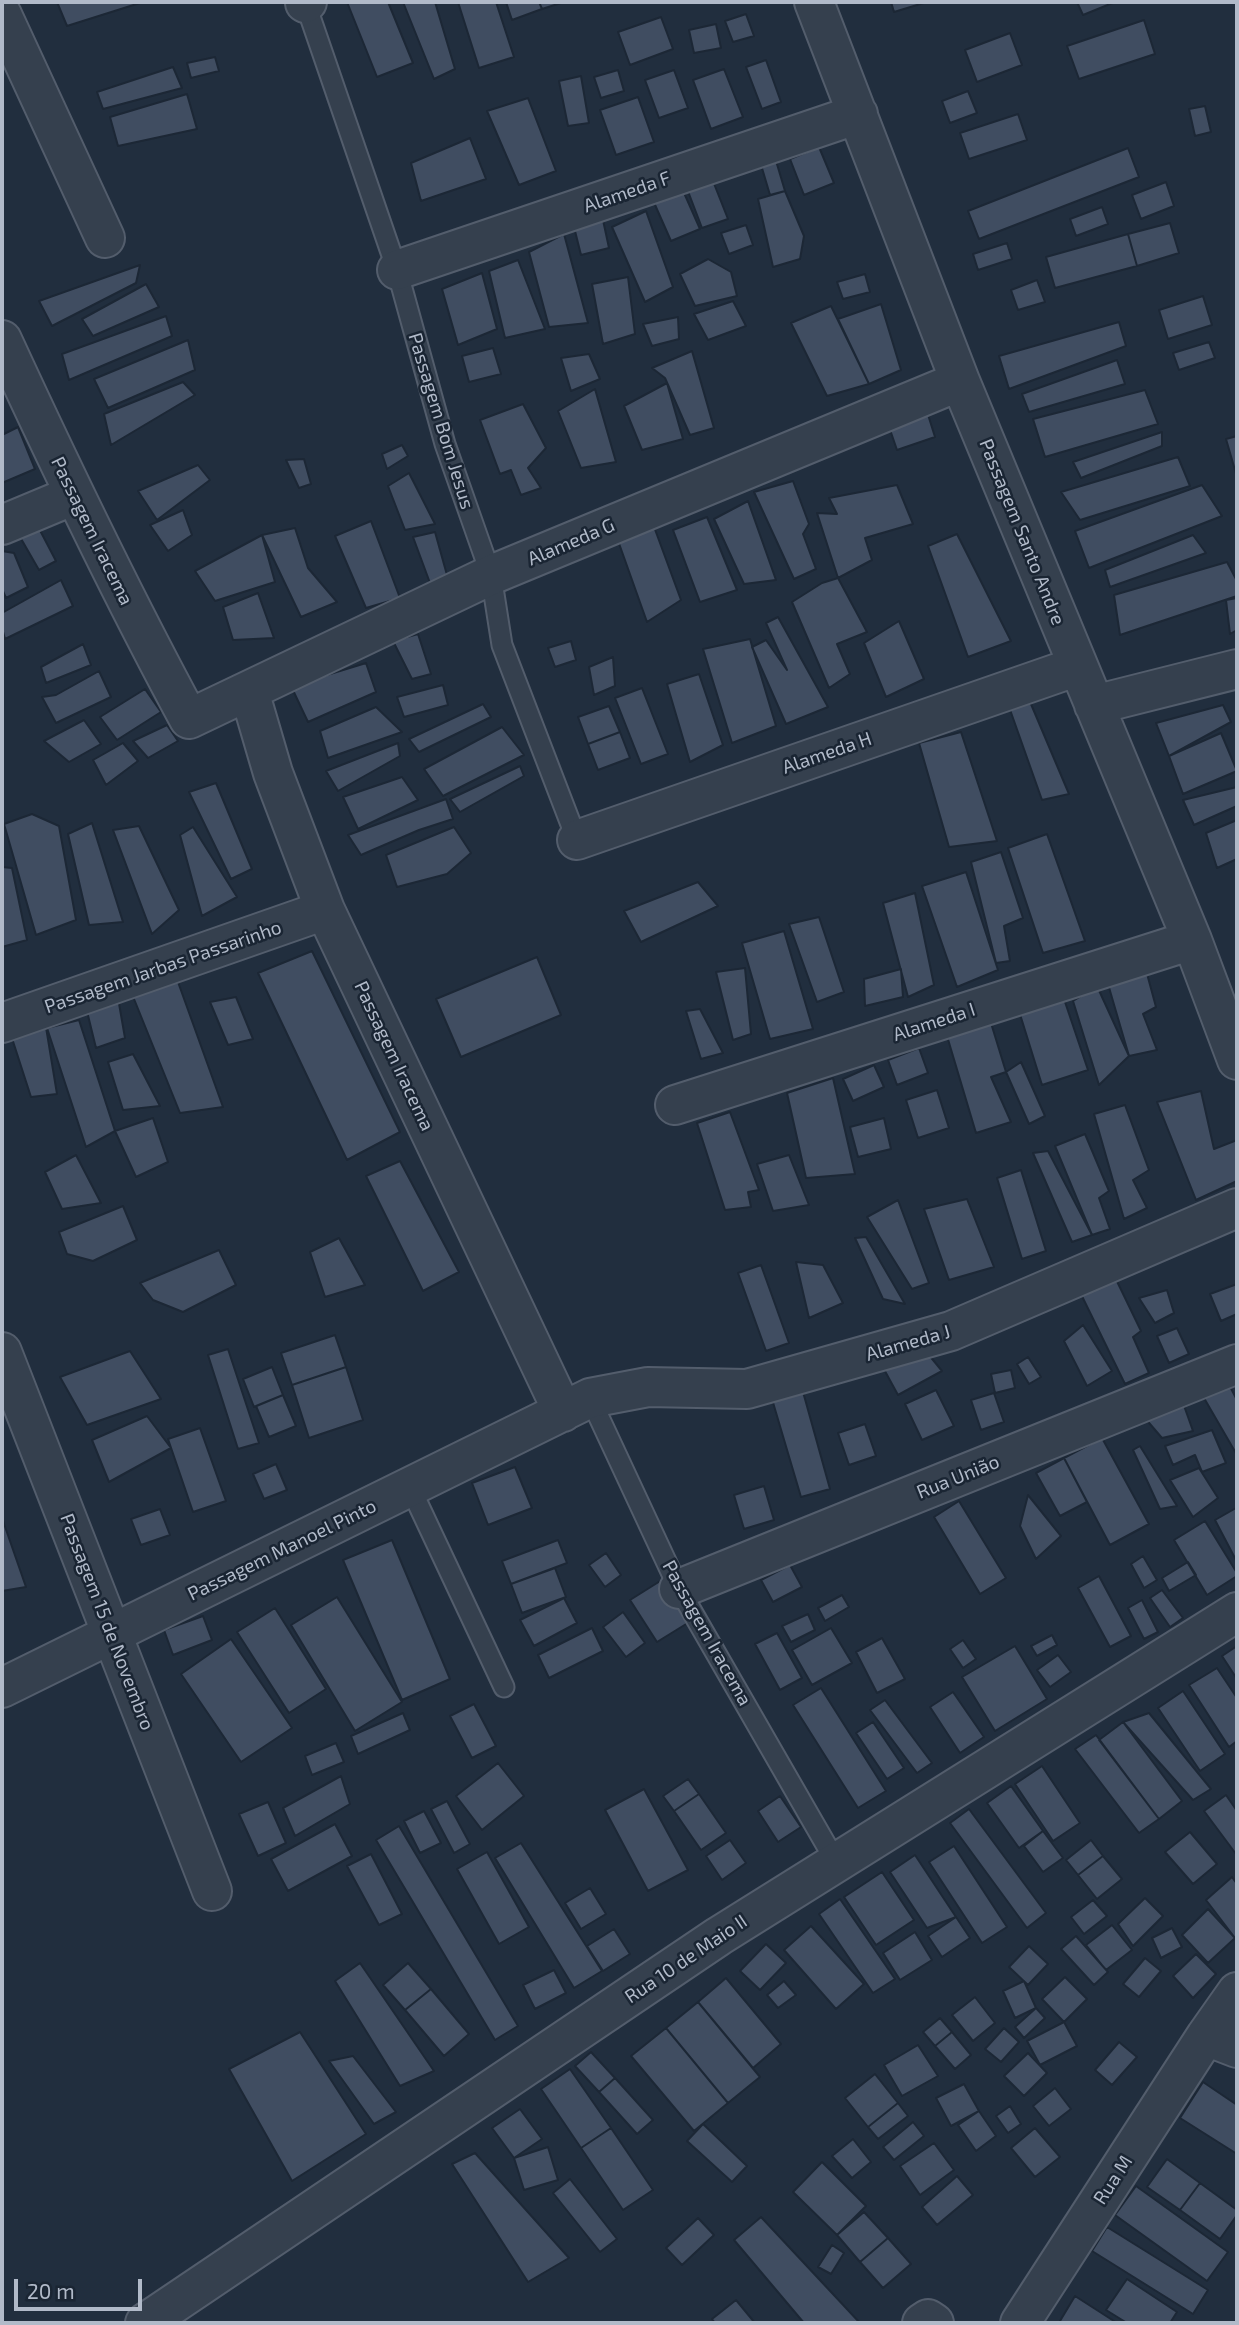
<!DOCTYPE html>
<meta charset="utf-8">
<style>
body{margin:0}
#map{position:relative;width:1239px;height:2325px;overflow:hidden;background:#212e3e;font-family:"Exo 2",sans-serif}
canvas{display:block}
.frame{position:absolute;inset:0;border:4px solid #b1bac9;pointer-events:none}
.scale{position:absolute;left:14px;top:2279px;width:128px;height:32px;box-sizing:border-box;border:4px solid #b1bac9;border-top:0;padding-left:9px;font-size:21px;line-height:24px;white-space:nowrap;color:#b1bac9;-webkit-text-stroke:5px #1a2533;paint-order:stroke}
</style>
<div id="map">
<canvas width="1239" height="2325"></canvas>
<div class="frame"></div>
<div class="scale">20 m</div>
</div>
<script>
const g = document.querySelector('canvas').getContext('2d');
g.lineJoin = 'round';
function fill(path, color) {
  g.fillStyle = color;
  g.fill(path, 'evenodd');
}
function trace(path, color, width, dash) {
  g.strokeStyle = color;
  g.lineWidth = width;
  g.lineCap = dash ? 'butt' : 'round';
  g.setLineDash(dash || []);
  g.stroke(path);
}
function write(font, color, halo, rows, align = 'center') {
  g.font = font + ' "Exo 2",sans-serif';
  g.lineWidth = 5;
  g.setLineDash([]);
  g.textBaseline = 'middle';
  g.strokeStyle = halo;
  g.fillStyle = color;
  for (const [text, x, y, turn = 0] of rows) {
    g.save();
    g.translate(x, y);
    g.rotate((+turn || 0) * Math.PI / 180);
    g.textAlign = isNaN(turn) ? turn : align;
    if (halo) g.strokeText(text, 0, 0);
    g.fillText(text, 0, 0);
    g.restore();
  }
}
const building = new Path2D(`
 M57,2H143L67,26Z
 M347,2H388L413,63L377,77Z
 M403,2H435L455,69L434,79Z
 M458,2H496L514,57L479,68Z
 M506,2H539L542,9L512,20Z
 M539,2H564L542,9Z
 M891,2H927L894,12Z
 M1077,2H1115L1083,15Z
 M746,14L754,36L733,42L725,21Z
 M661,17L673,49L630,65L618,32Z
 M1144,20L1155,54L1079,79L1067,46Z
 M716,24L721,48L694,53L689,30Z
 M1010,33L1022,65L977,82L965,50Z
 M215,57L219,71L191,78L187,63Z
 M766,60L781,102L762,109L746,67Z
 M173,67L182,88L103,109L97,92Z
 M724,69L743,117L711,129L693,80Z
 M618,70L624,91L601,98L594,77Z
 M674,70L688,108L659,118L645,80Z
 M581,76L589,123L568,126L559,81Z
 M968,91L977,113L950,123L942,101Z
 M187,94L197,129L118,146L110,117Z
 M638,97L654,142L616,155L600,110Z
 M528,98L556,171L519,185L487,111Z
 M1205,106L1211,132L1195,136L1189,109Z
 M1018,114L1027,140L969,159L960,133Z
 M470,138L486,179L421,201L411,163Z
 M819,147L834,183L804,195L790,159Z
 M1128,148L1139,177L979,239L968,211Z
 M774,154L785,191L770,195L759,158Z
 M711,176L728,219L702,228L686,186Z
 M1166,182L1174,206L1141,219L1132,195Z
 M681,186L700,229L671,241L652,198Z
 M785,191L804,236L800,259L773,267L758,199Z
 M1102,207L1108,224L1076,236L1070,219Z
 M646,211L673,287L645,302L612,227Z
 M603,220L609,248L581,255L574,227Z
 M1170,223L1179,253L1137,266L1128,234Z
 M746,225L753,245L729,254L721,233Z
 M564,234L588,323L549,327L529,252Z
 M1128,234L1137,266L1055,288L1046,257Z
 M1007,243L1012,259L978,270L973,254Z
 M708,259L731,272L737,296L695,306L680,274Z
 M518,260L545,329L505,338L489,271Z
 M140,265L136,283L52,326L39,301Z
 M482,273L497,329L458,345L442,289Z
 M865,274L870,292L843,299L837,282Z
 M628,277L635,334L603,344L592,284Z
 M1037,280L1045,302L1018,310L1011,290Z
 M146,284L159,307L93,336L82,319Z
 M1203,296L1212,325L1168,339L1159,310Z
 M733,301L746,326L708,340L694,314Z
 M881,304L901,370L869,384L838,319Z
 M831,306L869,384L827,396L791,323Z
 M166,316L172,336L69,380L62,354Z
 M678,317L679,339L652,346L643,324Z
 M1119,322L1126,346L1009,389L999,356Z
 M188,340L195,370L108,408L94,379Z
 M1209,342L1215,358L1179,370L1173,353Z
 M493,348L501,374L469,382L462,356Z
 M692,351L714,428L690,435L665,378L652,368Z
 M589,354L600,379L571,391L561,358Z
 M1117,360L1125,384L1029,412L1022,394Z
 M183,382L195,395L111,445L104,414Z
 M667,383L683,439L642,450L624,406Z
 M595,389L616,462L581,468L558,411Z
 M1145,390L1158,424L1045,457L1033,419Z
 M523,404L546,448L528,468L541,488L521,495L511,470L500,474L480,420Z
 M925,405L935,437L897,450L886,418Z
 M18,427L35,469L2,483V435Z
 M1162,432V446L1081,478L1073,462Z
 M1237,436V477L1226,439Z
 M402,445L408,456L387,469L382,454Z
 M1178,457L1190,486L1080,520L1061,492Z
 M304,459L311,484L299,488L286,460Z
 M198,465L210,480L157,520L138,491Z
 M409,473L435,524L405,530L388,486Z
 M793,481L809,524L803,534L816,569L794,579L754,492Z
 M897,485L913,524L865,538L872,560L838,578L817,513L837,514L829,498Z
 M1202,485L1222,516L1089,568L1075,531Z
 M748,501L776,580L744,584L714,519Z
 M183,510L192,535L168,551L150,525Z
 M32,515L56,561L39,570L12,523Z
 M707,517L737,590L700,602L673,530Z
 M371,521L400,598L366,608L335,536Z
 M653,524L681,600L647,622L616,535Z
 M295,528L308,568L337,602L301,617L262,535Z
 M435,532L447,575L430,583L413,537Z
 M957,534L1011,641L968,657L928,546Z
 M262,535L275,582L215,601L195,571Z
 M1193,535L1206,553L1110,587L1105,570Z
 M2,551L14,553L28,587L6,598L2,589Z
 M1227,562L1237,581V596L1120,635L1114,595Z
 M838,578L867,632L837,644L850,674L829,688L792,602L822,583Z
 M61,580L73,606L5,639L2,628V613Z
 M258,593L274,638L233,640L223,607Z
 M1237,598V630L1230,634L1226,600Z
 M778,617L828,707L786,724L752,647L766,640L787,670L766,623Z
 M899,621L924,679L886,697L864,643Z
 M418,634L431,674L412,679L393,641Z
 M750,639L776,726L732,743L703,649Z
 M571,641L576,660L555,667L548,648Z
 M83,644L91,665L46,683L41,667Z
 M613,657L615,686L594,695L589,667Z
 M366,663L376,692L308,722L291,686Z
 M99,671L111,697L56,723L42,697L56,695Z
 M699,674L723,745L690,762L667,684Z
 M443,685L448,705L404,717L397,697Z
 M642,688L668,754L641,764L615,698Z
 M145,689L161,712L117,740L100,717Z
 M1028,697L1069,794L1042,800L1008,704Z
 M483,704L491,717L419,752L409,739Z
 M1223,705L1231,722L1169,756L1156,723Z
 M609,706L620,732L588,744L578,717Z
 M376,707L402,732L328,758L320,731Z
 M84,720L101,744L69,762L44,741Z
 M167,725L178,741L148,758L133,741Z
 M502,727L524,755L443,796L424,769Z
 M620,732L630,758L598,770L588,744Z
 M961,732L997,841L949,847L919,743Z
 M1221,733L1237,771L1183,794L1169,756Z
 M123,743L138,761L106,785L93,760Z
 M398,743L400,756L338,791L326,771Z
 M520,766L524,776L460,812L450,799Z
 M402,777L418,800L358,829L343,797Z
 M216,783L252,869L231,879L189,792Z
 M1237,787V806L1194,825L1183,800Z
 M446,799L453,819L419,830L361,855L348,835Z
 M32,814L59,826L76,920L36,935L4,824Z
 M1237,820V859L1217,868L1206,833Z
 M92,823L123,922L89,925L68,834Z
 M139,826L179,910L152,934L113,830Z
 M193,827L237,897L202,916L180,835Z
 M454,827L471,853L447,874L397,887L386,855Z
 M1047,834L1085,941L1043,953L1008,848Z
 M1001,852L1023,918L1004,926L1010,961L996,963L971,862Z
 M2,867L12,868L27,940L2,947Z
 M966,872L998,970L957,987L922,886Z
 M698,882L718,906L641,942L624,911Z
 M915,893L934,985L908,997L883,903Z
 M819,917L844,992L817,1002L789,924Z
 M784,931L813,1029L770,1039L742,943Z
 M312,951L400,1132L347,1160L258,973Z
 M537,957L561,1015L461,1057L436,999Z
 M745,968L751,1034L733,1040L716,972Z
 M901,969L903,997L865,1006L864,979Z
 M1146,970L1156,1007L1143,1014L1157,1050L1129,1056L1108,984Z
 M178,982L223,1107L180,1113L132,994Z
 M1097,986L1129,1056L1099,1085L1073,1001Z
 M117,992L125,1038L96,1048L83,995Z
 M1063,996L1088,1070L1042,1085L1019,1011Z
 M236,997L253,1039L228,1045L210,1002Z
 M700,1009L723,1053L701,1059L686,1011Z
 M44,1015L57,1094L31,1097L9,1029Z
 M79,1020L115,1131L86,1147L47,1028Z
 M991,1023L1006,1072L991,1077L1011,1122L976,1133L947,1036Z
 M919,1048L928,1073L897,1085L888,1060Z
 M133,1054L160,1106L123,1110L108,1062Z
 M1021,1062L1045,1116L1029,1124L1006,1072Z
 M874,1065L884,1087L853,1101L843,1079Z
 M833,1078L855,1174L806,1178L787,1093Z
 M937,1090L949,1128L918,1138L906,1100Z
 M1201,1091L1214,1149L1237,1140V1181L1196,1200L1157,1102Z
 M1125,1105L1149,1170L1133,1180L1147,1208L1124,1219L1094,1114Z
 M730,1112L759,1190L748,1192L751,1207L725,1210L697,1123Z
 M153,1118L168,1162L136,1177L115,1131Z
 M884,1118L891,1149L858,1157L850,1127Z
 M1085,1134L1109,1191L1099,1198L1110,1229L1092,1235L1055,1146Z
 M1048,1151L1092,1235L1072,1242L1033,1153Z
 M76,1155L101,1203L62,1209L45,1172Z
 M789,1155L809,1205L773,1211L757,1164Z
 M400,1161L459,1272L423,1291L366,1176Z
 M1021,1170L1046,1251L1022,1259L997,1178Z
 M967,1199L994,1267L949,1280L924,1209Z
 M898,1200L929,1283L912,1289L867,1217Z
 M123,1206L137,1240L93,1261L67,1254L59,1232Z
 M866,1237L905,1304L883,1299L855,1238Z
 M339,1238L365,1285L325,1297L310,1252Z
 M219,1250L236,1285L183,1312L153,1300L140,1283Z
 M796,1262L823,1265L843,1303L809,1318Z
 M761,1265L789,1343L766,1351L738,1273Z
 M1112,1271L1141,1331L1133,1337L1149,1373L1125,1384L1077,1286Z
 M1237,1284V1314L1221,1321L1210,1294Z
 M1167,1290L1174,1313L1155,1323L1139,1298Z
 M1083,1325L1112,1371L1087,1386L1064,1341Z
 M1177,1328L1189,1354L1169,1363L1157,1336Z
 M335,1335L346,1367L292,1385L281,1353Z
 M920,1344L942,1371L898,1395L880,1362Z
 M228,1349L259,1443L238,1449L208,1355Z
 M130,1351L161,1399L87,1425L60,1377Z
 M1028,1357L1041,1377L1029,1384L1017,1364Z
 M272,1367L283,1395L254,1407L243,1379Z
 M346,1367L363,1420L309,1438L292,1385Z
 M1011,1370L1015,1388L995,1393L991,1374Z
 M1225,1377L1237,1400V1455L1204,1398Z
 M800,1381L830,1489L801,1497L769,1389Z
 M936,1390L954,1426L922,1440L905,1404Z
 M994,1393L1004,1422L981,1430L971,1400Z
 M283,1395L296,1426L269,1437L256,1406Z
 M1182,1400L1193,1431L1162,1438L1138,1410Z
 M147,1416L171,1448L109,1482L92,1440Z
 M865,1424L876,1456L849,1465L838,1433Z
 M200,1428L226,1501L193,1512L168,1439Z
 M1212,1430L1226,1463L1202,1472L1195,1455L1173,1465L1165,1446Z
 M1102,1438L1149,1524L1110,1545L1064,1458Z
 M1140,1446L1177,1506L1160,1509L1133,1450Z
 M1064,1458L1087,1502L1060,1516L1036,1473Z
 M276,1464L287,1490L264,1499L253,1474Z
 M515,1467L532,1508L488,1525L472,1483Z
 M1199,1468L1218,1498L1193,1517L1170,1480Z
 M764,1486L774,1520L744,1529L734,1495Z
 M1028,1495L1061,1536L1036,1559L1020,1526Z
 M959,1501L1006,1578L980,1594L934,1517Z
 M1236,1508L1237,1510V1562L1215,1520Z
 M160,1509L170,1535L141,1545L131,1519Z
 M2,1518L26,1587L2,1591Z
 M1205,1521L1237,1573V1576L1207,1595L1174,1540Z
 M392,1540L450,1679L402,1700L343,1560Z
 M558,1540L567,1563L511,1584L502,1561Z
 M606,1553L621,1575L605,1587L589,1565Z
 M1143,1556L1157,1580L1144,1588L1131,1564Z
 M1188,1562L1196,1575L1169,1591L1162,1578Z
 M790,1565L802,1587L773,1602L761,1580Z
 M555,1568L566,1597L522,1613L511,1584Z
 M1099,1576L1131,1636L1110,1647L1078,1588Z
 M665,1578L691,1621L657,1642L630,1600Z
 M1162,1590L1183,1618L1170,1627L1150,1598Z
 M842,1595L849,1607L825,1621L818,1608Z
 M337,1597L402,1702L355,1731L291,1625Z
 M564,1598L577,1623L534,1646L520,1620Z
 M1142,1600L1158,1632L1144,1639L1128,1608Z
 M275,1608L326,1689L289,1713L237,1632Z
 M623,1612L645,1643L626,1657L603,1627Z
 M808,1614L815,1630L791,1642L782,1626Z
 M203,1616L212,1640L173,1655L164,1630Z
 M592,1628L603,1651L549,1678L538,1655Z
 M831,1628L852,1663L812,1685L792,1650Z
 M777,1633L802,1678L780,1690L755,1644Z
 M1052,1635L1057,1645L1037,1656L1031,1646Z
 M882,1638L905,1679L877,1693L856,1652Z
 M231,1639L292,1728L241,1762L181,1674Z
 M963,1640L976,1659L963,1668L950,1649Z
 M1015,1646L1047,1699L995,1731L962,1677Z
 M1237,1646V1679L1222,1656Z
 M1058,1655L1071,1672L1050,1687L1037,1670Z
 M1217,1668L1237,1698V1741L1229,1747L1189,1685Z
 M821,1688L886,1791L858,1808L793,1705Z
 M1183,1691L1225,1754L1200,1771L1158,1708Z
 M953,1692L984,1737L960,1753L930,1707Z
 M885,1700L932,1763L917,1773L870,1710Z
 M474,1704L496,1746L472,1758L450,1716Z
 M403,1713L410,1730L358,1754L351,1736Z
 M1149,1713L1211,1789L1193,1800L1123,1722Z
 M873,1722L904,1768L887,1779L856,1733Z
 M1123,1722L1182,1801L1159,1819L1099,1740Z
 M1096,1735L1159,1819L1139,1833L1075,1749Z
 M336,1743L344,1762L312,1775L305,1756Z
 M498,1763L524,1796L482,1830L456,1796Z
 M1042,1766L1080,1823L1053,1841L1015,1784Z
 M341,1776L350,1804L295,1836L283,1808Z
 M688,1779L699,1794L674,1811L663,1796Z
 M1011,1786L1043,1831L1019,1848L987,1803Z
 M644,1789L688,1870L648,1891L605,1810Z
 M699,1794L726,1833L701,1850L674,1811Z
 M1226,1795L1237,1811L1236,1854L1204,1811Z
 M780,1796L801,1827L778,1842L758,1811Z
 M447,1801L470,1844L454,1853L431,1809Z
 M268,1802L286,1843L258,1856L239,1814Z
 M969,1809L1046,1913L1027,1928L950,1823Z
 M424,1811L441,1843L420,1853L404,1821Z
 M335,1824L352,1856L288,1891L271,1859Z
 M399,1826L518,2026L495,2040L376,1840Z
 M1043,1831L1063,1858L1043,1872L1024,1846Z
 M1190,1832L1217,1864L1193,1884L1165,1852Z
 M730,1840L746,1863L722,1880L706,1856Z
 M1091,1840L1103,1856L1078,1875L1066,1860Z
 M521,1843L602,1971L574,1988L495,1858Z
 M954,1846L1007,1927L982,1943L929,1862Z
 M487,1852L529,1927L499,1944L457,1869Z
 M371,1854L402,1914L379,1925L347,1866Z
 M915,1855L956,1917L927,1928L890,1872Z
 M1103,1856L1122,1879L1097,1899L1078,1875Z
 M882,1872L914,1920L876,1945L844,1897Z
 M1232,1877L1237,1884V1937L1235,1938L1206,1900Z
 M590,1888L606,1914L581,1929L565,1903Z
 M1145,1898L1163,1916L1133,1946L1118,1924Z
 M840,1899L895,1979L873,1993L819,1914Z
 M1093,1900L1107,1916L1084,1934L1071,1917Z
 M1208,1909L1235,1938L1208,1963L1182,1935Z
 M956,1917L970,1938L942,1957L928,1936Z
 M1112,1925L1132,1950L1106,1970L1086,1945Z
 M811,1926L864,1984L836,2009L784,1950Z
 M1172,1928L1182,1947L1161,1958L1152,1938Z
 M614,1929L630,1954L603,1971L587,1946Z
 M915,1932L932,1960L900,1980L883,1953Z
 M1076,1936L1108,1972L1094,1985L1061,1949Z
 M766,1944L786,1963L760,1990L740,1971Z
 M1029,1946L1048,1964L1028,1985L1009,1967Z
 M1196,1954L1216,1974L1193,1998L1173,1976Z
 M1145,1958L1161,1971L1139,1997L1123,1984Z
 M360,1963L434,2071L400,2086L335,1981Z
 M408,1963L431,1989L405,2010L383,1985Z
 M554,1970L566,1993L535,2009L523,1985Z
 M1065,1977L1087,1999L1064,2022L1042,1999Z
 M726,1978L781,2044L753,2068L698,2002Z
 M784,1981L796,1995L778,2008L767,1995Z
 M1024,1981L1036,2008L1015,2018L1003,1991Z
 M431,1989L469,2034L444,2056L405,2010Z
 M975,1997L995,2023L973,2041L952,2015Z
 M698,2002L760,2077L728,2103L666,2028Z
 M1036,2008L1045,2018L1024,2038L1015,2027Z
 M940,2018L952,2032L935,2046L923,2032Z
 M1064,2022L1077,2046L1040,2065L1027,2041Z
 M666,2028L728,2103L694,2131L631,2056Z
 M1004,2028L1019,2042L1001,2062L985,2049Z
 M300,2032L366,2134L292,2181L229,2069Z
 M952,2032L971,2055L955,2069L935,2046Z
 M1119,2042L1137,2057L1112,2085L1095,2070Z
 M918,2045L938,2076L902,2096L884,2065Z
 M591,2052L615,2078L599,2092L575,2066Z
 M1028,2053L1047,2073L1024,2096L1004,2076Z
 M353,2056L396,2112L374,2124L329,2061Z
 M570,2069L611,2128L581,2148L541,2089Z
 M875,2074L898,2103L868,2127L845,2098Z
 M615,2078L653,2120L637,2134L599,2092Z
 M1203,2082L1237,2105V2154L1180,2118Z
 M964,2084L979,2111L951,2126L936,2098Z
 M1055,2088L1071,2109L1049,2126L1033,2106Z
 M898,2103L908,2116L878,2139L868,2127Z
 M1010,2106L1021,2124L1008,2133L996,2116Z
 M520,2109L542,2139L514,2158L492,2128Z
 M979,2111L996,2136L976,2151L958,2125Z
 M913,2122L924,2136L894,2160L883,2147Z
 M703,2124L747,2166L732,2182L687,2141Z
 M611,2128L653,2190L623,2210L581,2148Z
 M1035,2128L1060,2157L1035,2177L1011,2148Z
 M853,2139L871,2162L852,2178L832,2156Z
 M934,2143L954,2170L920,2195L900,2166Z
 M548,2147L558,2180L524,2190L514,2158Z
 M475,2153L569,2258L528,2282L452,2164Z
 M1167,2159L1200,2183L1180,2210L1147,2187Z
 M822,2162L866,2206L837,2235L793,2192Z
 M957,2176L973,2195L937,2225L922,2207Z
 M570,2179L617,2239L600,2252L553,2193Z
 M1200,2183L1237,2210V2215L1220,2239L1180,2210Z
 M1136,2186L1228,2252L1207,2281L1115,2215Z
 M864,2212L888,2238L860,2262L837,2235Z
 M761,2217L860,2323H804L734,2240Z
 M698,2218L714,2235L682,2265L666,2248Z
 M1107,2227L1208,2290L1193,2314L1092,2251Z
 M888,2238L911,2264L883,2288L860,2262Z
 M832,2245L844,2253L831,2274L818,2267Z
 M1127,2279L1177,2312L1170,2323H1127L1106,2310Z
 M1075,2296L1117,2323H1064L1060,2321Z
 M736,2300L755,2323H715L712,2319Z`);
const lane = new Path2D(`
 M305,2L397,270L445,444L491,575L502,645L577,840
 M590,1398L679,1589L836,1862
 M410,1487L504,1687`);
const street = new Path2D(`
 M814,2L960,381L1192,940L1237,1060
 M305,3L307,2
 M2,15L105,238
 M397,270L858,114
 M2,340C61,468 122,595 189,719L491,575L960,381
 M2,525L74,495
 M249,691L273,773L325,910L563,1412
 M1094,705L1237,669
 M577,840L1078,666
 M2,1023L325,910
 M675,1105L1192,940
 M2,1352L212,1891
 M679,1589L1237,1364
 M2,1688L590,1398L648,1387L747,1389L951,1331L1237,1208
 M1206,2036L1237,2048
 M145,2323L719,1936L1237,1612
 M922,2323L928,2319L934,2323
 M1020,2323L1206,2036L1237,1992`);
const streetNames = [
 ["Alameda F",627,192,-19],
 ["Passagem Bom Jesus",441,421,73],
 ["Passagem Iracema",92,531,64],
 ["Passagem Santo Andre",1022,532,68],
 ["Alameda G",571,542,-23],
 ["Alameda H",827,753,-19],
 ["Passagem Jarbas Passarinho",163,967,-19],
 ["Alameda I",934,1022,-18],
 ["Passagem Iracema",394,1056,65],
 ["Alameda J",908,1343,-16],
 ["Rua União",958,1477,-22],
 ["Passagem Manoel Pinto",282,1550,-26],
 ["Passagem 15 de Novembro",107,1622,69],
 ["Passagem Iracema",707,1633,61],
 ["Rua 10 de Maio II",686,1959,-34],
 ["Rua M",1113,2180,-57]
];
fill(building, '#404d61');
trace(building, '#1c2735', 2);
trace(lane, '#535d6c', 23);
trace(street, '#535d6c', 42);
trace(lane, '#35404e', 19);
trace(street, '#35404e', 38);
write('19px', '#b1bac9', '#1a2533', streetNames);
</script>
